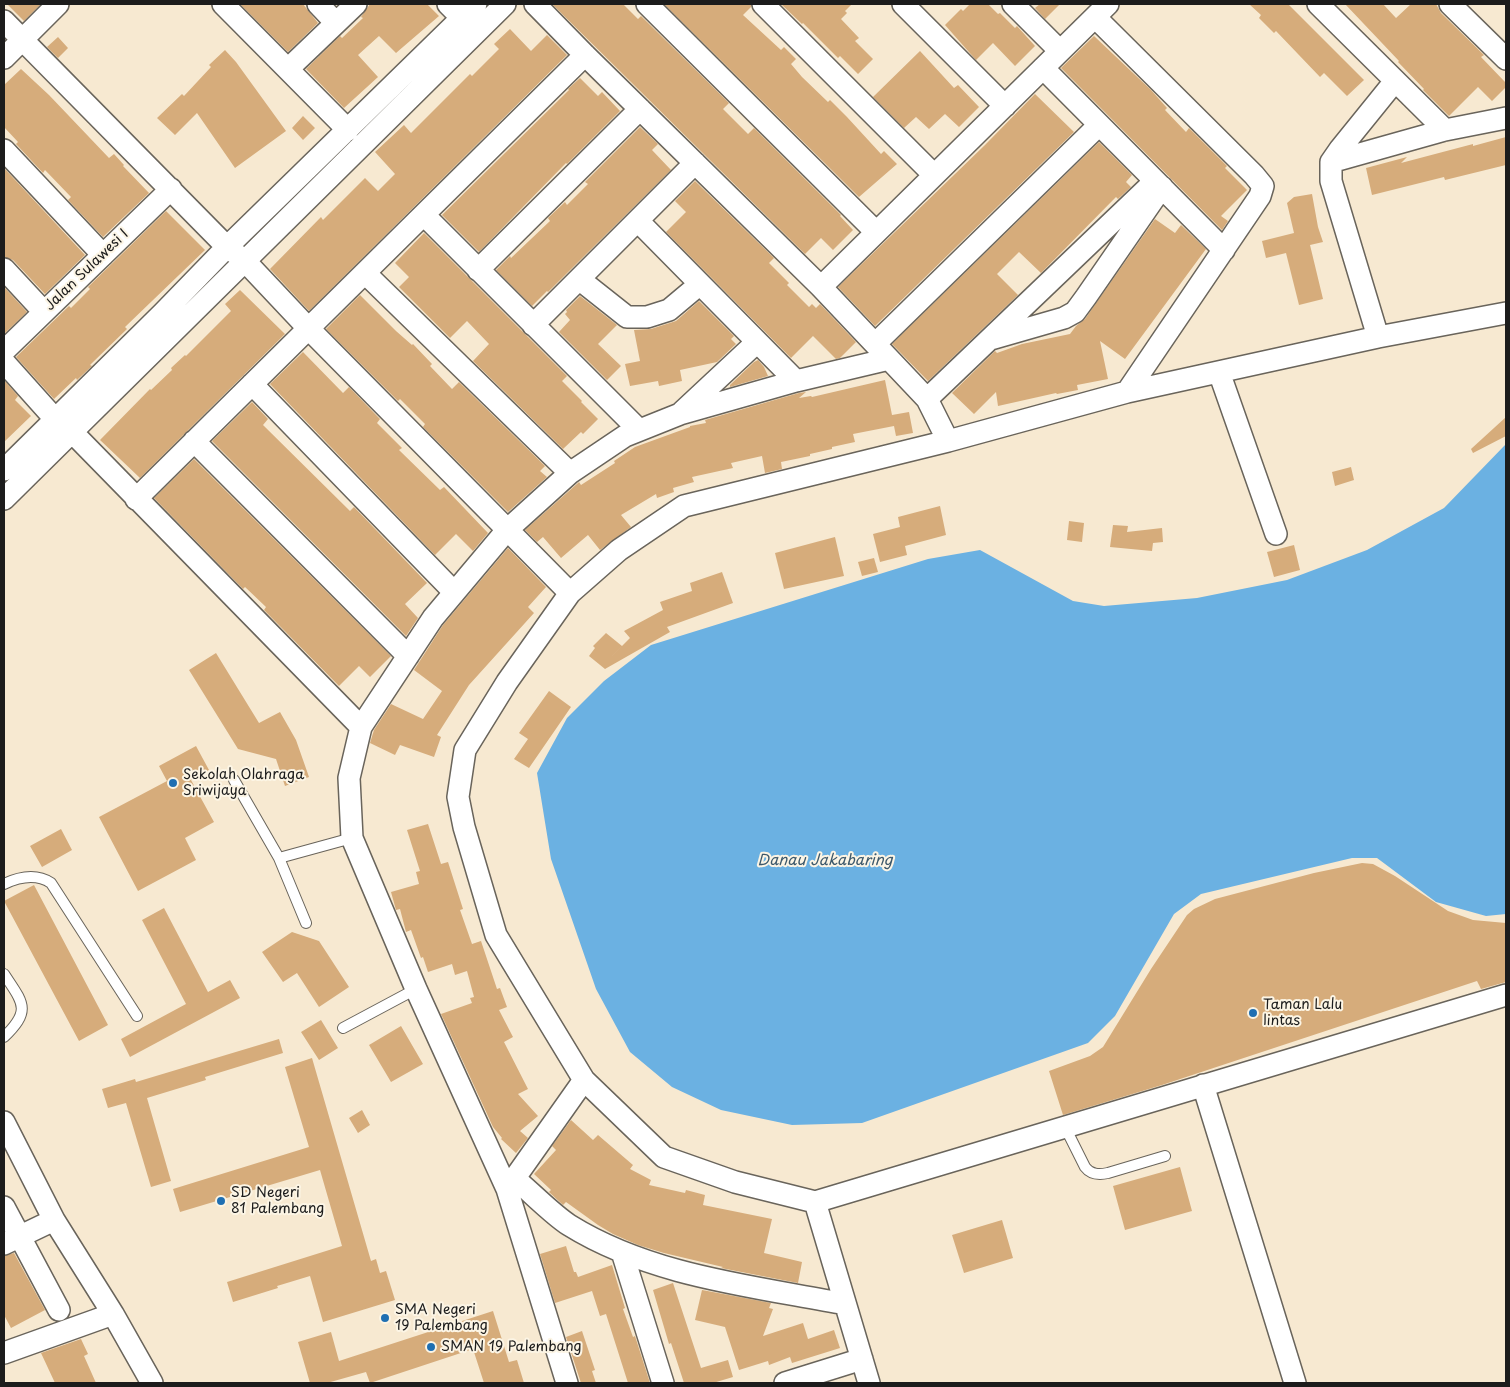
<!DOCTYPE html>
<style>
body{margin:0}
#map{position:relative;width:1510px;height:1387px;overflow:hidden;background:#f7e9d1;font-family:"Playpen Sans",sans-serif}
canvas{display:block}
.frame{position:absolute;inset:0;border:5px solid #1c1c1c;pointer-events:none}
</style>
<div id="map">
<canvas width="1510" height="1387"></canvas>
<div class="frame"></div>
</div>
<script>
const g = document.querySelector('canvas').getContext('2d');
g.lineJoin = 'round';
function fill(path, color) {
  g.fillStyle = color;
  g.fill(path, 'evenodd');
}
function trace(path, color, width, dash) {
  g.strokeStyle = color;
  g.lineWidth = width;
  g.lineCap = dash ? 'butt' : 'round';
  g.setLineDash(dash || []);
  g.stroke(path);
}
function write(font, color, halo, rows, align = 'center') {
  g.font = font + ' "Playpen Sans",sans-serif';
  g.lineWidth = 4;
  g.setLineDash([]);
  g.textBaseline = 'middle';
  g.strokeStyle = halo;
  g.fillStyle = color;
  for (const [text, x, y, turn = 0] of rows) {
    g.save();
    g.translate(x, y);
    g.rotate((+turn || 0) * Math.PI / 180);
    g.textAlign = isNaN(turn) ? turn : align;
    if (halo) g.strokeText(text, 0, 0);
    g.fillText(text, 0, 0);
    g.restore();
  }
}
const water = new Path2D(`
 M1506,444V914L1486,916L1436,902L1377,858H1352L1201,894L1174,914L1115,1016L1088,1043L862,1123L792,1125L721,1110L672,1087L630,1052L596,989L551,859L537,773L567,718L604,681L651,645L928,559L980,550L1073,601L1104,606L1197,598L1287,580L1367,550L1444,508Z`);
const building = new Path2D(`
 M7,4H41L24,21Z
 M240,4H303L318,23L288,52Z
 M370,4H427L439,16L396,53L379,36L358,55L378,77L344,108L306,69L340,36L342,38L363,18L361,17Z
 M552,4H623L638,19L641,16L729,103L723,109L748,134L754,128L841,215L840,216L853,230L833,250L821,238L805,254Z
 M664,4H751V7L743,15L781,50L784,47L796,59L791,64L802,77L828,102L830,100L847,117L881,154L884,151L897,164L859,197Z
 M781,4H852L845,11L847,13L841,19L859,38L855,41L873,59L858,74L840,56L838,58L803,23L802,24Z
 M970,4H988L998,14L1000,13L1015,28L1017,26L1035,46L1015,66L993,43L976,60L945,25L961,9L963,11Z
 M1040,4H1060L1045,19L1035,8Z
 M1249,4H1288L1364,80L1347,96L1324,73L1320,77L1276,31L1274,33L1259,18L1261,15Z
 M1345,4H1383L1396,18L1411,4H1436L1441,13L1484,55L1481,57L1506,83V87L1492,101L1478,87L1449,116L1423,90L1424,89L1398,62L1399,61Z
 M510,29L531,51L547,35L567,55L309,311L270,269L321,217L323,220L365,178L378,191L395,174L375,152L404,125L411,133L470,74L472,76L499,49L494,44Z
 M1094,36L1151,90L1167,108L1165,110L1186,132L1189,128L1227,166L1225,168L1247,190L1221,216L1228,221L1222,230L1061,68Z
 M58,37L68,48L58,58L47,47Z
 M225,50L236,62L286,131L235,168L197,113L175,135L157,118L182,94L184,96L211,67L209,65Z
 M920,51L954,88L958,85L979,107L959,127L945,114L929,129L916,117L904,128L873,97Z
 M21,69L49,95L109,158L114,154L124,165L123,166L149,193L103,237L68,200L71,197L45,170L43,173L16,144L18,142L4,127V85Z
 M580,78L598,96L602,92L620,111L567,164L566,163L479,252L442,215L569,90L568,89Z
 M1035,94L1074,132L875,326L838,287L985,145Z
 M303,116L315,128L303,140L292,128Z
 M640,127L658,144L652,150L671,170L548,292L547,291L532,306L496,270L510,256L511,258L550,221L548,218L565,202L567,205L588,184L585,182Z
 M1506,137V165L1445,180L1444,177L1372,195L1366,168L1407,157L1401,163L1473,144V146Z
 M1099,142L1132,175L1126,182L1131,187L1118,199L1116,197L1041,273L1019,252L997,274L1018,295L928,381L892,344Z
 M4,168L85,255L45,294L13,260L4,257Z
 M695,181L774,258L769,263L789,283L787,285L809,307L812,304L816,308L820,304L856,342L840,358L836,359L813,336L791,358L666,232L686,212L675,201Z
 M1312,194L1318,227L1323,242L1310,245L1323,299L1299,305L1286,253L1266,258L1262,241L1294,233L1287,203L1294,197Z
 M166,211L205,250L125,327L127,329L90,365L92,366L77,380L76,378L54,399L16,357L69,306L71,308L90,289L88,287Z
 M1155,219L1175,233L1181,225L1206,249L1125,359L1100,341L1108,379L1077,385L1078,390L1057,394L1056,393L998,406L996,392L974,414L952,393L995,351L997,353L1022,344L1070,334L1076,326L1085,319Z
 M424,233L567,376L562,381L582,401L581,402L598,419L583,434L581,432L563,449L473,361L489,344L467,321L450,338L399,287L409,277L395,263Z
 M4,287L27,312L4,334Z
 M240,290L285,334L140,478L100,440L150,389L151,390L172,370L171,368L185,355L186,356L231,311L225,304Z
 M360,295L396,331L412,345L413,344L432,364L430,366L452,389L459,382L545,466L540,471L547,477L508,512L423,427L425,424L400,399L398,401L326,329Z
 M580,296L617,325L598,344L621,366L607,380L559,332L570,320L565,314L567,312L566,310Z
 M699,301L734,336L731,339L736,344L717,362L680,370L682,381L659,386L658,381L630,386L625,364L640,361L634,330L651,329L676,321Z
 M303,352L343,393L349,387L380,419L377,423L402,448L399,450L440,490L444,487L488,533L473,551L456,534L435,555L270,384Z
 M758,360L764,367L768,376L730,387V385L754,362Z
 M4,380L18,396L15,400L31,416L4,442Z
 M885,380L892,415L909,412L913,433L896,436L894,426L853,434L855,442L832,447V449L810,454V456L781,462L782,469L765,473L762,456L731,463L733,468L692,477L694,482L673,488L674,492L657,498L656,494L621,515L631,527L600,550L588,535L561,558L543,537L537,542L525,530L578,483L579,482L581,485L615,463L614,461L635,447L690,427V426L706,423L705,420L799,393L806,392L799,398L811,396L812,397Z
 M252,402L268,419L263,425L350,511L354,507L427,583L405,604L418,618L406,636L212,441Z
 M1506,417V436L1473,453L1471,449Z
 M194,459L391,656L370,677L359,666L339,686L264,610L266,607L245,587L243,589L154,498Z
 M1351,467L1354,480L1335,486L1332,472Z
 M940,506L946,535L905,546L907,555L880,562L873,534L900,527L898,517Z
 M1069,521L1084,523L1082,542L1067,540Z
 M1113,525L1128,526L1127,532L1162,528L1163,542L1153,543L1152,551L1110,547Z
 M835,537L844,576L784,589L775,553Z
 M1294,545L1300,570L1274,577L1267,552Z
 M508,548L546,587L528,607L534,613L469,685L437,735L441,737L434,757L400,745L395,755L370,743L374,730L391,704L423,719L442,691L414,670L443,625Z
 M874,558L878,572L862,576L858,562Z
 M722,572L733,603L667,627L670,632L605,669L589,656L595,648L593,646L606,633L622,646L612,656L630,638L624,631L663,610L660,602L692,591L690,583Z
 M216,653L259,723L280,712L296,740L309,777L285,786L276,759L238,749L189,670Z
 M549,691L571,707L529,768L514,759L528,739L519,733Z
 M196,746L209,770L191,780L214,822L185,838L196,860L138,891L99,817L167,781L159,766Z
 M428,824L441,864L448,862L463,909L460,910L472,944L481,941L497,989L500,988L507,1007L499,1010L513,1037L504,1042L528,1089L518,1094L538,1116L520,1131L528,1138L516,1153L501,1139L502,1138L493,1127L441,1014L472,1003L470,998L474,997L467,971L455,975L452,964L428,972L423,957L421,958L411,930L406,932L400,909L396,910L391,892L419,884L416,872L420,871L407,830Z
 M61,829L72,850L42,867L30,846Z
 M1362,863L1373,864L1395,876L1448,911L1473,920L1506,923V982L1481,989L1477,981L1162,1085L1063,1115L1049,1071L1090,1056L1103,1047L1151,969L1187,915L1194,909L1215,899L1314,873Z
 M34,885L108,1025L79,1041L4,901Z
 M164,908L208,992L230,980L240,998L130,1057L121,1039L186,1004L142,920Z
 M292,932L319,941L349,987L319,1007L297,973L283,982L262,952Z
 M321,1020L338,1048L319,1060L301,1032Z
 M401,1026L423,1064L391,1082L369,1045Z
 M279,1039L283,1053L205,1077L206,1080L147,1098L171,1181L151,1187L126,1103L108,1108L102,1089L135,1079L136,1082Z
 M312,1058L371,1261L376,1259L380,1273L386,1271L395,1300L323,1322L310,1276L277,1286L278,1288L233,1302L227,1282L342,1246L320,1170L180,1212L173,1189L309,1147L285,1067Z
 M362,1110L370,1125L358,1133L349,1118Z
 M571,1120L593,1140L598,1135L633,1165L630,1169L651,1180L649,1185L685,1193L686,1190L705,1195L703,1205L772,1219L764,1253L802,1262L798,1283L721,1268L723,1267L664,1253L638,1245L613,1234L598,1225L566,1202L563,1205L549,1192L551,1190L534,1174L556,1150L552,1146Z
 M1180,1167L1192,1211L1125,1230L1113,1186Z
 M1002,1220L1013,1258L964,1273L952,1235Z
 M566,1246L574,1272H576L578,1277L612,1265L625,1308L623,1309L633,1337L635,1336L650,1383H628L606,1314L600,1316L592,1291L555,1303L540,1254Z
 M14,1253L45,1310L11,1328L4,1315V1256Z
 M673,1283L701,1368L728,1360L733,1377L713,1383H684L671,1343L669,1344L653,1290Z
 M702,1290L771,1303L769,1308L773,1309L763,1336L803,1323L808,1339L834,1330L840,1348L792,1363L790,1357L769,1365L768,1361L739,1370L725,1327L695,1320Z
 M493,1311L509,1362L517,1360L524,1383H484L473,1349L370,1383L366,1372L327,1383H310L298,1342L331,1332L339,1361Z
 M582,1331L595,1370L592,1371L596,1383H581L566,1337Z
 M81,1339L88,1354L84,1356L96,1383H55L41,1353Z`);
const service = new Path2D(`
 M234,780L279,858
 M4,884C19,877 36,873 51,883L137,1016
 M306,923L279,858L352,838
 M4,974C23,1003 32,1010 4,1037
 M343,1028L416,989
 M1065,1127L1085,1167C1091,1175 1099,1175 1108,1173L1165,1156`);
const minor = new Path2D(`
 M223,4L348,130
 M318,4L336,23
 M448,4L462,18
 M535,4L585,55L821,287L927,399L948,441
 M647,4L876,232
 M763,4L934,175
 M903,4L1005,106
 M1013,4L1060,51
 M1318,4L1445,130
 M1450,4L1506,59
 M1095,17L1254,175L1263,186L1260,196L1127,392
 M4,21L227,247L244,260L309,329L570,593
 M4,58L58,4
 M1043,68L1224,250
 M288,69L356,4
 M4,150L103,255
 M1331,162L1445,130L1506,118
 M424,215L639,430
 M638,221L796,381
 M4,269L44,312
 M478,270L640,109
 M365,273L570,473
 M579,279L627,317H647L669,310L700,284
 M821,287L1108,4
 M1506,313L1378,337L1127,392L948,441L684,506L619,550L570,593L507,682L465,750L458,797L464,827L496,935L584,1080L664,1157L735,1182L815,1202L1506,995
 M533,325L695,163
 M1378,337L1331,181V162L1340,149L1395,81
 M991,339L1064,318L1075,312L1086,297L1162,187
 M875,344L1099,125
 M4,351L171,189
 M4,362L55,419
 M1219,372L1276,534
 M252,384L454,592
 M927,399L1155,181
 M682,412L757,342
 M72,432L361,727
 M194,441L408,656
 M4,470L163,313L227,247L476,4
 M4,499L505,4
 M136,499L585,55
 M1203,1085L1295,1383
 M4,1122L54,1220L113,1314L152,1383
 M514,1178C531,1192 552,1214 569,1225C651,1276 752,1286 845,1304
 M507,1189L584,1080
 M815,1202L869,1383
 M4,1207L59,1310
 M4,1244L54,1220
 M622,1252L663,1383
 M4,1353L113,1314
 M567,1383L507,1189L416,989L352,838L349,778L361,727L433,618L507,530L570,473L625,436L680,414L796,381L889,359
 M785,1383L862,1359`);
const markers = [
 [173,783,5,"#1f6fb2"],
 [1253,1013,5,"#1f6fb2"],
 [221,1201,5,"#1f6fb2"],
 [385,1318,5,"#1f6fb2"],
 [431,1347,5,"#1f6fb2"]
];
const streetNames = [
 ["Jalan Sulawesi I",87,270,-44]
];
const poiNames = [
 ["Sekolah Olahraga",183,775],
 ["Sriwijaya",183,791],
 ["Taman Lalu",1263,1005],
 ["lintas",1263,1021],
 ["SD Negeri",231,1193],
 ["81 Palembang",231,1209],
 ["SMA Negeri",395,1310],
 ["19 Palembang",395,1326],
 ["SMAN 19 Palembang",441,1347]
];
const waterNames = [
 ["Danau Jakabaring",825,861]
];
fill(water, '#6bb1e2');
fill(building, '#d6ac7b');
trace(service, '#69645b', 12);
trace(minor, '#69645b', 24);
trace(service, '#fff', 10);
trace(minor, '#fff', 21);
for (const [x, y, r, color] of markers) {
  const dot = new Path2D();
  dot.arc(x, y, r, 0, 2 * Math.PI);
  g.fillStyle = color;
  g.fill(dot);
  trace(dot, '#fcf5e5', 2);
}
write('14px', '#1c1c1c', '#fcf5e5', streetNames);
write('14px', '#1c1c1c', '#fcf5e5', poiNames, 'left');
write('italic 15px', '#3c586b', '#fcf5e5', waterNames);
</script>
